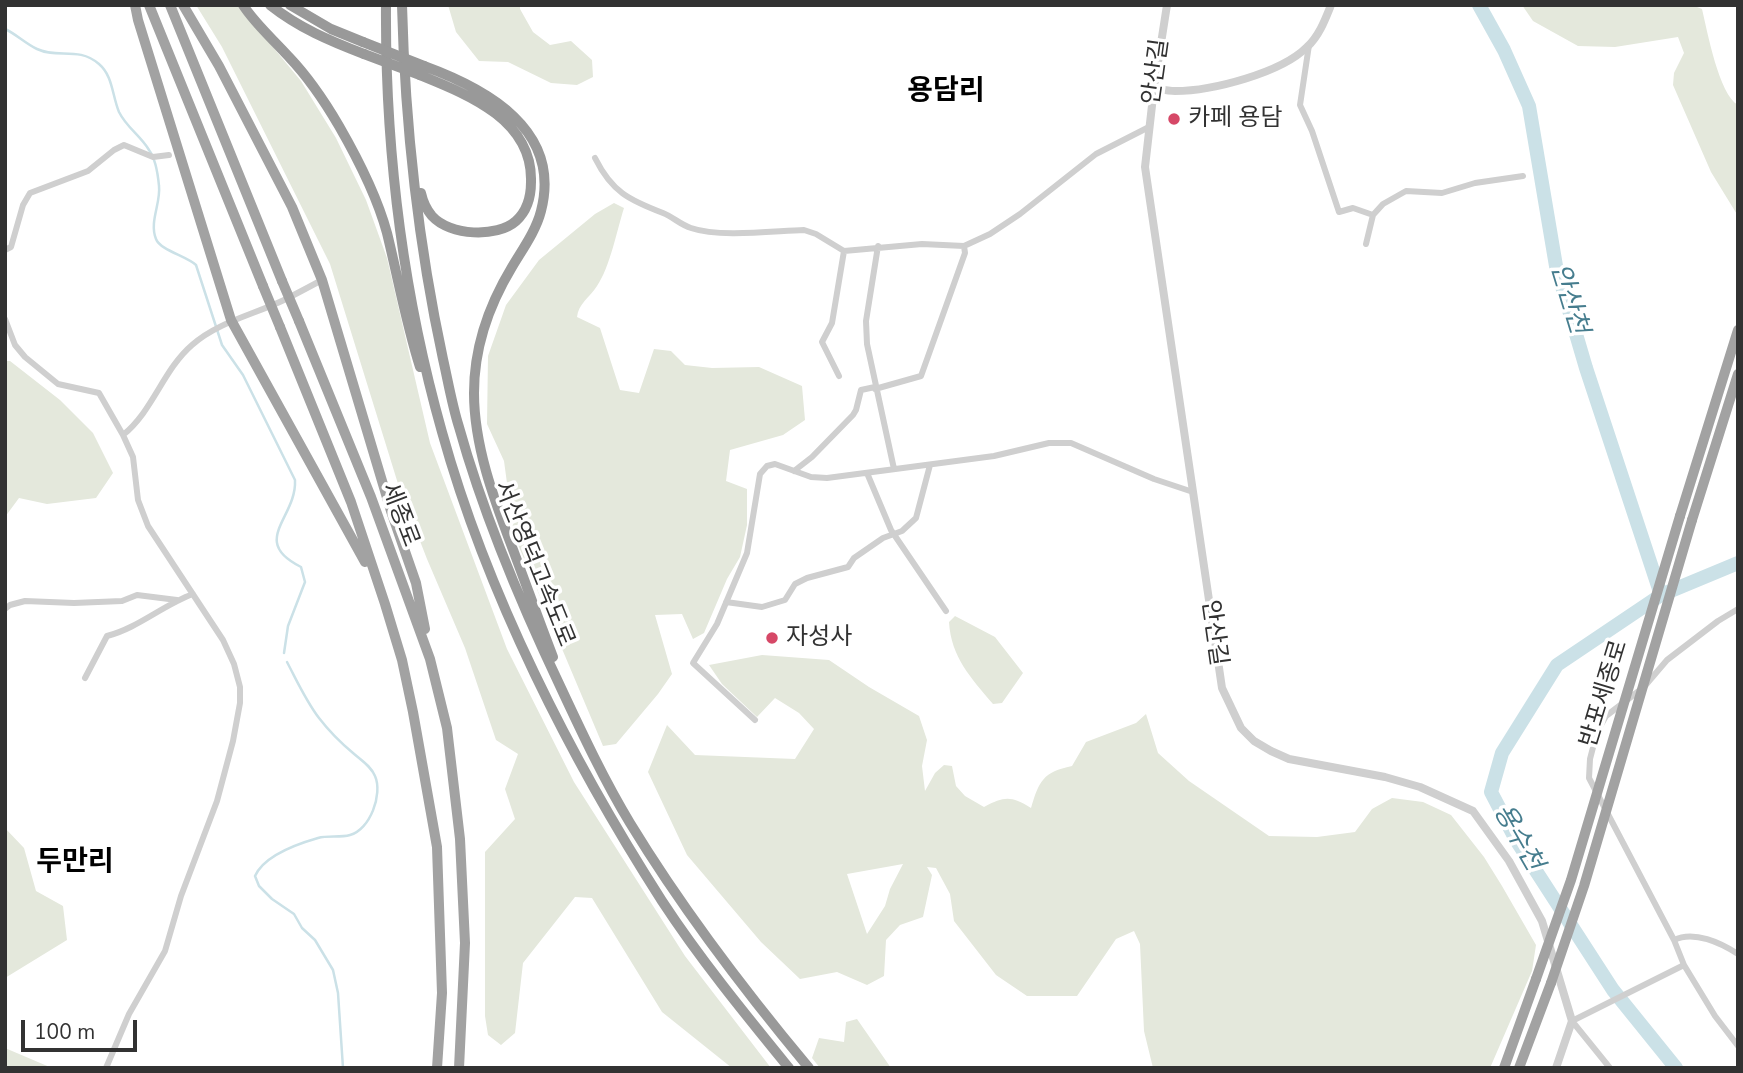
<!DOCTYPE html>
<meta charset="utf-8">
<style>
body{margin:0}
#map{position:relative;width:1743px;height:1073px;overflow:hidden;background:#fff;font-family:"Nunito Sans",sans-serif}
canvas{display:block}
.frame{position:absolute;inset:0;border:7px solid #323232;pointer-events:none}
.scale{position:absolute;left:21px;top:1020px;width:116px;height:32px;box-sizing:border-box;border:4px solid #323232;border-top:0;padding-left:9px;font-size:21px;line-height:24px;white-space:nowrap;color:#323232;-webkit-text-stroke:5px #fff;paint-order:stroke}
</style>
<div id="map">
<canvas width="1743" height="1073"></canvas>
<div class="frame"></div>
<div class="scale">100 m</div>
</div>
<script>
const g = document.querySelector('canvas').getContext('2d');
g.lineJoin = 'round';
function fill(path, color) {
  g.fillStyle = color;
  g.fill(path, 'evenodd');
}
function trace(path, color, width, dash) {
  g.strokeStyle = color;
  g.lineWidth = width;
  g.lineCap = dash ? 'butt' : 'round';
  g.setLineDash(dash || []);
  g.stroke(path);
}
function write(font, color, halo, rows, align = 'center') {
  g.font = font + ' "Nunito Sans","Noto Sans KR",sans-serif';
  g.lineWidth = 7;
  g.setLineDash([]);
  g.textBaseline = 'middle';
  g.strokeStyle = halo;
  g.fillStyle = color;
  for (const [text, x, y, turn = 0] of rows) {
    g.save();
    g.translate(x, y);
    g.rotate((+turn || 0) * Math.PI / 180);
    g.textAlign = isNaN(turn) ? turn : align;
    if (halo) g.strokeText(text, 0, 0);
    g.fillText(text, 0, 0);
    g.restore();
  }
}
const green = new Path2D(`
 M196,5H238L301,81L336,138L366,200L387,258L430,443L507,649L574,782L685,956L771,1068H732L662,1012L592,898L575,897L523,963L515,1033L501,1045L488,1035L485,1016V852L515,819L505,789L518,754L496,740L465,648L427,559L399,487L330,264L222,47Z
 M448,5H520V9L533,32L550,45L571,41L592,60L593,77L577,85L551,83L508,62L479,61L456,32Z
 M1522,5H1692L1702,9C1707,30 1719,95 1738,105V216L1711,172L1673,85L1674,73L1684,53L1678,37L1615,47L1578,46L1533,21Z
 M614,203L624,208C617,230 610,267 597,286C590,297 578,304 577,317L600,328L620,390L639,393L654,349L671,351L685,365L712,368L759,367L802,386L805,420L783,435L730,450L726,481L747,489V525L740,557L727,579L704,633L693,639L682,614L655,615L672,674L658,694L616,744L603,746L514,535L504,461L487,424L488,356L506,305L539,260L595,214Z
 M5,361H10L60,400L93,433L113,473L96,498L47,504L19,498L5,517Z
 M955,616L995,637L1023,673L1002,703L993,704C971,678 951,657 949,622Z
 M762,655L829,660L869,687L919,716L927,740L922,766L925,791L935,773L944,765L952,766L956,786L965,796L984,807C1005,796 1011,796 1031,808C1039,781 1043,772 1072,766L1086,742L1136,723L1146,714L1158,753L1189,781L1269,836L1317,837L1355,832L1372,809L1392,798L1423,802L1451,815L1484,857L1502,886L1536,945L1532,971L1490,1068H1153L1144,1031L1140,944L1134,931L1116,939L1077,996H1027L996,975L954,921L950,894L936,868L927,867L932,875L923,917L900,925L886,940L884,976L867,985L837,972L800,979L761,942L687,855L648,772L667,725L695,755L795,759L814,729L799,713L775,698L757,717L722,684L709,665ZM903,864L890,889L885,906L867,934L847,874Z
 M5,828L24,848L36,891L63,906L67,940L5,978Z
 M857,1019L891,1068H820L812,1058L819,1038L844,1042L846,1022Z
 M5,1048L52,1068H5Z`);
const stream = new Path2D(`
 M5,29C16,34 26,44 37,49C58,59 78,46 99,64C113,76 112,95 119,112C127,128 140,135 149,150C155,158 158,175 159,186C161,203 149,222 156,239C160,250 186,256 196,265L222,345L243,375L295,480C297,518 249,541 301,567L305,582L288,626L284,653
 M287,662C297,681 306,701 319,718C329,731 341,743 353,753C361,760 371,766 375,776C383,794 370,830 350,835C340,838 328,835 318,838C297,844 264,856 255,876L259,886L272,899L294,914L302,928L315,940L333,970L338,993L343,1068`);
const river = new Path2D(`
 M1479,5L1504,50L1529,106L1556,266L1586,368L1661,595
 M1676,1068L1613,990L1516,840L1491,792L1502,753L1557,665L1661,595L1738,563`);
const minor = new Path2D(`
 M1309,45L1300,105L1312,131L1339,212L1353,208L1373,215L1383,204L1406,191L1442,193L1475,183L1523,176
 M595,158C612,192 629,200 663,213C673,217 681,225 691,228C720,238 773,231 804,230L816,234L844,251L922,244L964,246L990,234L1020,214L1096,154L1149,127
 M1366,244L1373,215
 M878,246L866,321L867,344L894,469
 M5,250L11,247L23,205L30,193L88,171L114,150L124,145L153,157L169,155
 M5,319L15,345L25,357L58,384L99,393L123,435
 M839,376L822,342L832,323L844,251
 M875,389L921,376L965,253L964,246
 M794,471L812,457L853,415L856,410L861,390L875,387
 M867,473L891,530L946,611
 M726,602L762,607L785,600L795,584L807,578L848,567L854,558L883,538L902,531L916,518L930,465
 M5,609L10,605L25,601L74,603L122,601L137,595L177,600
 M85,678L107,636C138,628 163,605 193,594
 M755,720L693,663L717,624L747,553L760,474L767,466L775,464L811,477L827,478L994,456L1049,443H1071L1154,479L1193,492
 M1674,940C1694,930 1721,943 1738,954
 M1684,965L1674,940L1589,778L1590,759L1597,732L1606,716L1644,687L1667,660L1718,621L1738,609
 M106,1068L129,1014L165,951L181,896L217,801L233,741L240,703V687L234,664L223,640L148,526L138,500L133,457L123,435C153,411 163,370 192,345C218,322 253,315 284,300C296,294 309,287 322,280
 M1610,1068L1572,1021L1684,965L1715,1016L1738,1046`);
const tertiary = new Path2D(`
 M1167,5L1154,88L1145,167L1222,688L1241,728L1254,741L1271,751L1289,759L1385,777L1420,787L1473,811L1509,861L1542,921L1572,1021L1556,1068
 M1154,88C1160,89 1168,91 1175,91C1212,91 1281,73 1307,47C1319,36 1325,20 1331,5`);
const trunk = new Path2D(`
 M135,5L138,20L231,320L365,562
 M149,5L263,286
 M170,5L282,281
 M183,5L219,66L292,207L322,280L391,511L416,583L425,629
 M299,321L371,497L430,659L447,728L460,839L465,943L459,1068
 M280,327L351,502L385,604L402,660L413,712L437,847L442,993L437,1068
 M1680,516L1738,330
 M1692,520L1738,374
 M1504,1068L1536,979
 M1519,1068L1551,983`);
const motorway = new Path2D(`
 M243,5C256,25 274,40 289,57C308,77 325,102 339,126C358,159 377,196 387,233C398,278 406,323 420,367
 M270,5C299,28 330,41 364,54
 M290,5L331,29L363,42
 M386,5C385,148 403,294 442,432C487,594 571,759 662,901C700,959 745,1014 789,1068
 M402,5C405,124 418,243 443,359C448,381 452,405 459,427C484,517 521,604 561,688C582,733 604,780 630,823C683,910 744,990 809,1068
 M424,66C487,89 562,130 541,211C536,231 522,250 512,267C489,305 474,349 474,393C474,446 494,499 512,547C526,584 539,621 553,657
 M420,75C469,95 533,120 531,182C531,196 527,211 516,221C497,238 450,236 432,216C426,209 423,202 421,193`);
const trunkBridge = new Path2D(`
 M282,281L299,321
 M263,286L280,327
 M1536,979L1571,880L1680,516
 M1551,983L1584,886L1692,520`);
const motorwayBridge = new Path2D(`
 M363,42L424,66
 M364,54L420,75`);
const markers = [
 [1174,119,7,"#d64867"],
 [772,638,7,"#d64867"]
];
const streetNames = [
 ["안산길",1157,72,-82],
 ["세종로",399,515,69],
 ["서산영덕고속도로",533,564,68],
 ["안산길",1213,633,82],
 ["반포세종로",1605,694,-73]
];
const poiNames = [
 ["카페 용담",1188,119],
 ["자성사",786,638]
];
const waterNames = [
 ["안산천",1568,299,73],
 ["용수천",1517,838,60]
];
const quarterNames = [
 ["용담리",946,92],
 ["두만리",75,863]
];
fill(green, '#e4e8dc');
trace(stream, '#cbe1e7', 2.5);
trace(river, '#cbe1e7', 14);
trace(minor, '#cfcfcf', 6);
trace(tertiary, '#cfcfcf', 8);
trace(trunk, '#a2a2a2', 10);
trace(motorway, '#999', 10);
trace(trunkBridge, '#a2a2a2', 10);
trace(motorwayBridge, '#999', 10);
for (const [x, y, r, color] of markers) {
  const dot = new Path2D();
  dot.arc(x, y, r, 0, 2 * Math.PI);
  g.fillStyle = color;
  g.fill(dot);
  trace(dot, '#fff', 2.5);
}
write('24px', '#323232', '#fff', streetNames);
write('24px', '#323232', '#fff', poiNames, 'left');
write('italic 26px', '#467d8e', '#fff', waterNames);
write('bold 28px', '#000', '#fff', quarterNames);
</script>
